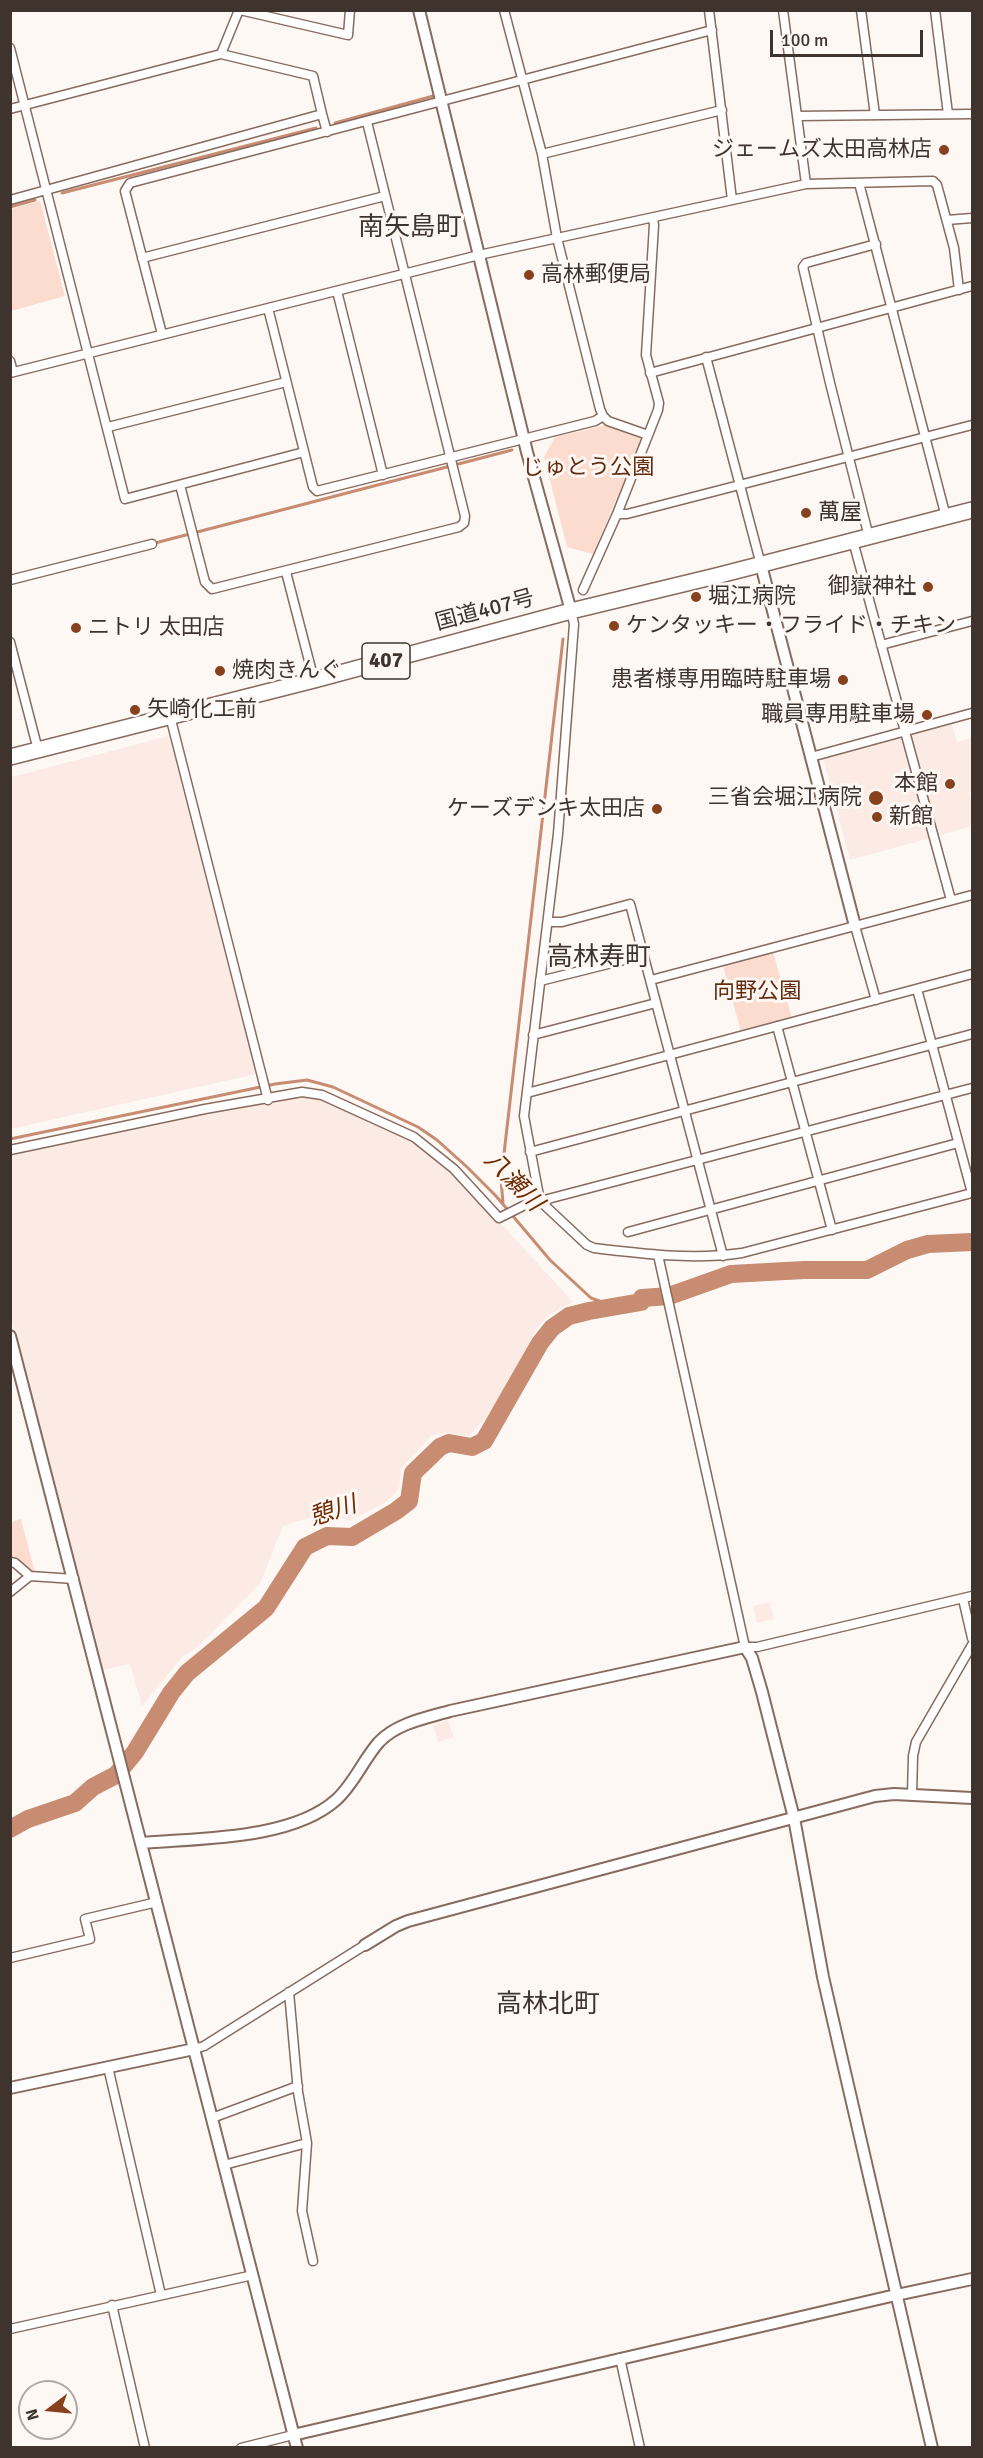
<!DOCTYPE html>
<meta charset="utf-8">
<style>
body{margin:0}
#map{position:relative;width:983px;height:2458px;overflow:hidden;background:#fef8f5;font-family:Signika,sans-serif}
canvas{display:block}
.frame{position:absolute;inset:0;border:12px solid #3f332d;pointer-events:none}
.north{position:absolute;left:18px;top:2380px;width:60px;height:60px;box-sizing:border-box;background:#fef8f5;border:2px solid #b2a9a5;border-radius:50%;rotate:254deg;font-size:16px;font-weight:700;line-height:24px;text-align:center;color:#3f332d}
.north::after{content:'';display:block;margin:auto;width:21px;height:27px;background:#88411e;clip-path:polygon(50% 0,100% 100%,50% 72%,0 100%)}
.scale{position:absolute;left:770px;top:30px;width:153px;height:27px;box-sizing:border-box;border:3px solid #3f332d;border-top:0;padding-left:8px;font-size:18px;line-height:21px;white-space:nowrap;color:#3f332d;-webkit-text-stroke:4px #fef8f5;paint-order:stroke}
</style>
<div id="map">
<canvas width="983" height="2458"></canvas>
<div class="frame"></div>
<div class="north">N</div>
<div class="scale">100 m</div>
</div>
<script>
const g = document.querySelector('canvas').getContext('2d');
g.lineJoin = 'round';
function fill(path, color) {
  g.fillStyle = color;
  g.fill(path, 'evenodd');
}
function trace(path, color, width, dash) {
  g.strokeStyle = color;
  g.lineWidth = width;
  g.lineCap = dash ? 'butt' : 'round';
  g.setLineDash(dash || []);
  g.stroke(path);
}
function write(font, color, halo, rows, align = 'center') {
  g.font = font + ' Signika,"Noto Sans JP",sans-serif';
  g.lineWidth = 6;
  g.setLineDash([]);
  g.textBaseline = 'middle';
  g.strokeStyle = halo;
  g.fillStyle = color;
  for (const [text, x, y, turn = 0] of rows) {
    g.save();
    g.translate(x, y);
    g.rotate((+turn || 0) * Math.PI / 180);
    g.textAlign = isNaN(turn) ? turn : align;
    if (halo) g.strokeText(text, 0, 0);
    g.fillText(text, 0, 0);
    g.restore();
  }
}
const built = new Path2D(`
 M951,722L957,742L972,738V792L969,793L972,804V826L938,836L910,733Z
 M169,736L256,1074L11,1129V777Z
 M901,737L930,838L850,860L823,758Z
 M291,1096L321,1098L396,1130L424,1148L464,1183L573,1302L549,1315L538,1326L503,1392L487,1416L469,1436L445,1433L431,1436L401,1469L399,1488L388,1501L349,1521L329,1512L283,1526L260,1584L199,1646L183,1656L142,1706L130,1664L103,1670L11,1319L10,1153L206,1111Z
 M770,1602L774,1619L757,1623L753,1606Z
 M448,1720L454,1737L438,1742L433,1725Z`);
const green = new Path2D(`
 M40,201L65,296L11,311V209Z
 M606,425L640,438L641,442L593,554L567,547L544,457L555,437Z
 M773,952L792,1018L741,1032L723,966Z
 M21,1519L36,1577L11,1562V1522Z`);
const stream = new Path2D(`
 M335,123L437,95
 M62,193L316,128
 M10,207L35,200
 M155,543L512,450
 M10,1139L275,1084L307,1080L333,1087L418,1127L437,1140L467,1167L496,1196L550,1260L591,1298L610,1305L642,1298
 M503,1203L501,1180L563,639`);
const river = new Path2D(`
 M10,1829L28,1819L75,1803L93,1787L116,1775L135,1752L171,1693L187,1673L266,1608L305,1547L327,1536L352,1537L396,1511L409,1501L413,1473L440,1447L449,1443L472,1447L484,1441L540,1343L552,1328L569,1316L589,1311L641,1302L642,1298L669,1296L731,1274L804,1270H867L907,1250L928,1244L972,1242`);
const street = new Path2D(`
 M240,10L348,35L350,10
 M504,10L542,154L557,238L600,409L603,416L608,421L648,435
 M709,10L732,200
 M783,10L806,184
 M861,10L875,115
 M935,10L948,114
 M10,48L125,499L304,452
 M221,54L239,10
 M10,109L221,54L313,76L322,114L10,200
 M322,114L327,132
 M797,116L972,114
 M542,154L722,110
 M859,183L946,517
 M947,220L972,218
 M142,258L385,196
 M337,291L383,475
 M268,308L313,487L317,491L595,421L603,416
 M162,334L125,191L130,183L712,30
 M706,357L761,565
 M10,361L13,372
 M10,373L479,255L806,184L933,181L937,185L954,248L959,290
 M650,373L972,286
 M108,427L286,382
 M180,485L205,582L212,589L459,527L464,523L465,516L367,122
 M617,514H627L972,425
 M869,537L830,383L803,267L806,263L876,244
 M853,541L951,900
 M286,572L314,680
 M10,580L152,544
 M583,590L617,514L658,410L659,403L646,355L654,225L653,218
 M571,611L574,624L558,834L524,1116L540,1201L587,1245L594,1248C643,1254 693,1260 742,1253L972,1193
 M10,642L38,750
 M881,645L972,621
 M170,716L268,1100
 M811,757L972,713
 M548,922H562L630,904L723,1256
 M855,926L876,1000
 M651,980L972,895
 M540,981L644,955
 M917,989L972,1193
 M777,1026L832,1230
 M533,1035L656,1003
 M527,1093L972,974
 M10,1150L205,1109L302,1092L322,1095L414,1137L454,1169L499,1218L525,1205L972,1088
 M530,1152L972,1034
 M628,1232L958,1143
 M658,1255L745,1647H757L972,1596
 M10,1562L15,1563L30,1576L74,1579
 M10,1592L30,1576
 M963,1599L972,1638
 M912,1794L913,1756L916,1742L972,1645
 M10,1958L90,1939L85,1919L157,1902
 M194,2049L204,2046L365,1945
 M108,2067L161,2295
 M212,2118L298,2086
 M307,2143L302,2211L313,2261
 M224,2165L307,2143L298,2092L289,1992
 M112,2305L145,2448
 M10,2329L253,2275
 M620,2358L640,2448
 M241,2448L293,2435`);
const secondary = new Path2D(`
 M419,10L527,452L571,611
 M761,565L855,926
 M10,1336L297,2448
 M142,1843C199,1838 291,1840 336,1800C354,1784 363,1760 379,1742C397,1723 426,1718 450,1711L745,1647L752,1658L762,1692L794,1818L823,1977L932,2448
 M365,1945L396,1926L408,1921L875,1796L894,1794L972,1798
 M10,2088L194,2049
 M293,2435L887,2297L972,2279`);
const highway = new Path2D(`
 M10,757L314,680L571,611L716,576L972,510`);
const markers = [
 [944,150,6,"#88411e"],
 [529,275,6,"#88411e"],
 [806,513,6,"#88411e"],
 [928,587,6,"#88411e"],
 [696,597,6,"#88411e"],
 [614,626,6,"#88411e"],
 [76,628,6,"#88411e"],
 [220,671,6,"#88411e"],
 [843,680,6,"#88411e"],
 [135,710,6,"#88411e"],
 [927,715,6,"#88411e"],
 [950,784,6,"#88411e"],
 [876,798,8,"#88411e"],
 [657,809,6,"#88411e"],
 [877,817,6,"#88411e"]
];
const shields = [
 [386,661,48]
];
const shieldNames = [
 ["407",386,661]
];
const poiNames = [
 ["ジェームズ太田高林店",932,150,"right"],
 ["高林郵便局",541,275],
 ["萬屋",818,513],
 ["御嶽神社",916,587,"right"],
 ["堀江病院",708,597],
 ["ケンタッキー・フライド・チキン",626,626],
 ["ニトリ 太田店",88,628],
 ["焼肉きんぐ",232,671],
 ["患者様専用臨時駐車場",831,680,"right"],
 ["矢崎化工前",147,710],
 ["職員専用駐車場",915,715,"right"],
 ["本館",938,784,"right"],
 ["三省会堀江病院",862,798,"right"],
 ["ケーズデンキ太田店",645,809,"right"],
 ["新館",889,817]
];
const parkNames = [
 ["じゅとう公園",588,468],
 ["向野公園",757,992]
];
const streetNames = [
 ["国道407号",485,611,-15]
];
const waterNames = [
 ["八瀬川",513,1182,46],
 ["憩川",333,1512,-18]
];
const quarterNames = [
 ["南矢島町",410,228],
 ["高林寿町",599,958],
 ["高林北町",548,2005]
];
fill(built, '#fbebe4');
fill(green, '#fbdccf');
trace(stream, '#c78c72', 3);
trace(river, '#c78c72', 18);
trace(street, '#876b5f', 11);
trace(secondary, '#876b5f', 14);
trace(highway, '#876b5f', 18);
trace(street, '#fff', 8);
trace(secondary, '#fff', 10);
trace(highway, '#fff', 15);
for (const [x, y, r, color] of markers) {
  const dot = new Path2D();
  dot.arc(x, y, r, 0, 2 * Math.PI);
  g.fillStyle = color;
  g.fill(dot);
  trace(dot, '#fef8f5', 2);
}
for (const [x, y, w] of shields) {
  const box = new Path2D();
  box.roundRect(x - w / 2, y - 18, w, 36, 4.5);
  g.fillStyle = '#fef8f5';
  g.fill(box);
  trace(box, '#3f332d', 1.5);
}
write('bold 21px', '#3f332d', null, shieldNames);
write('22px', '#3f332d', '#fef8f5', poiNames, 'left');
write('22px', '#632c10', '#fef8f5', parkNames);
write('22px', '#3f332d', '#fef8f5', streetNames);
write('italic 24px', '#702900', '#fef8f5', waterNames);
write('26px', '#3f332d', '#fef8f5', quarterNames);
</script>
